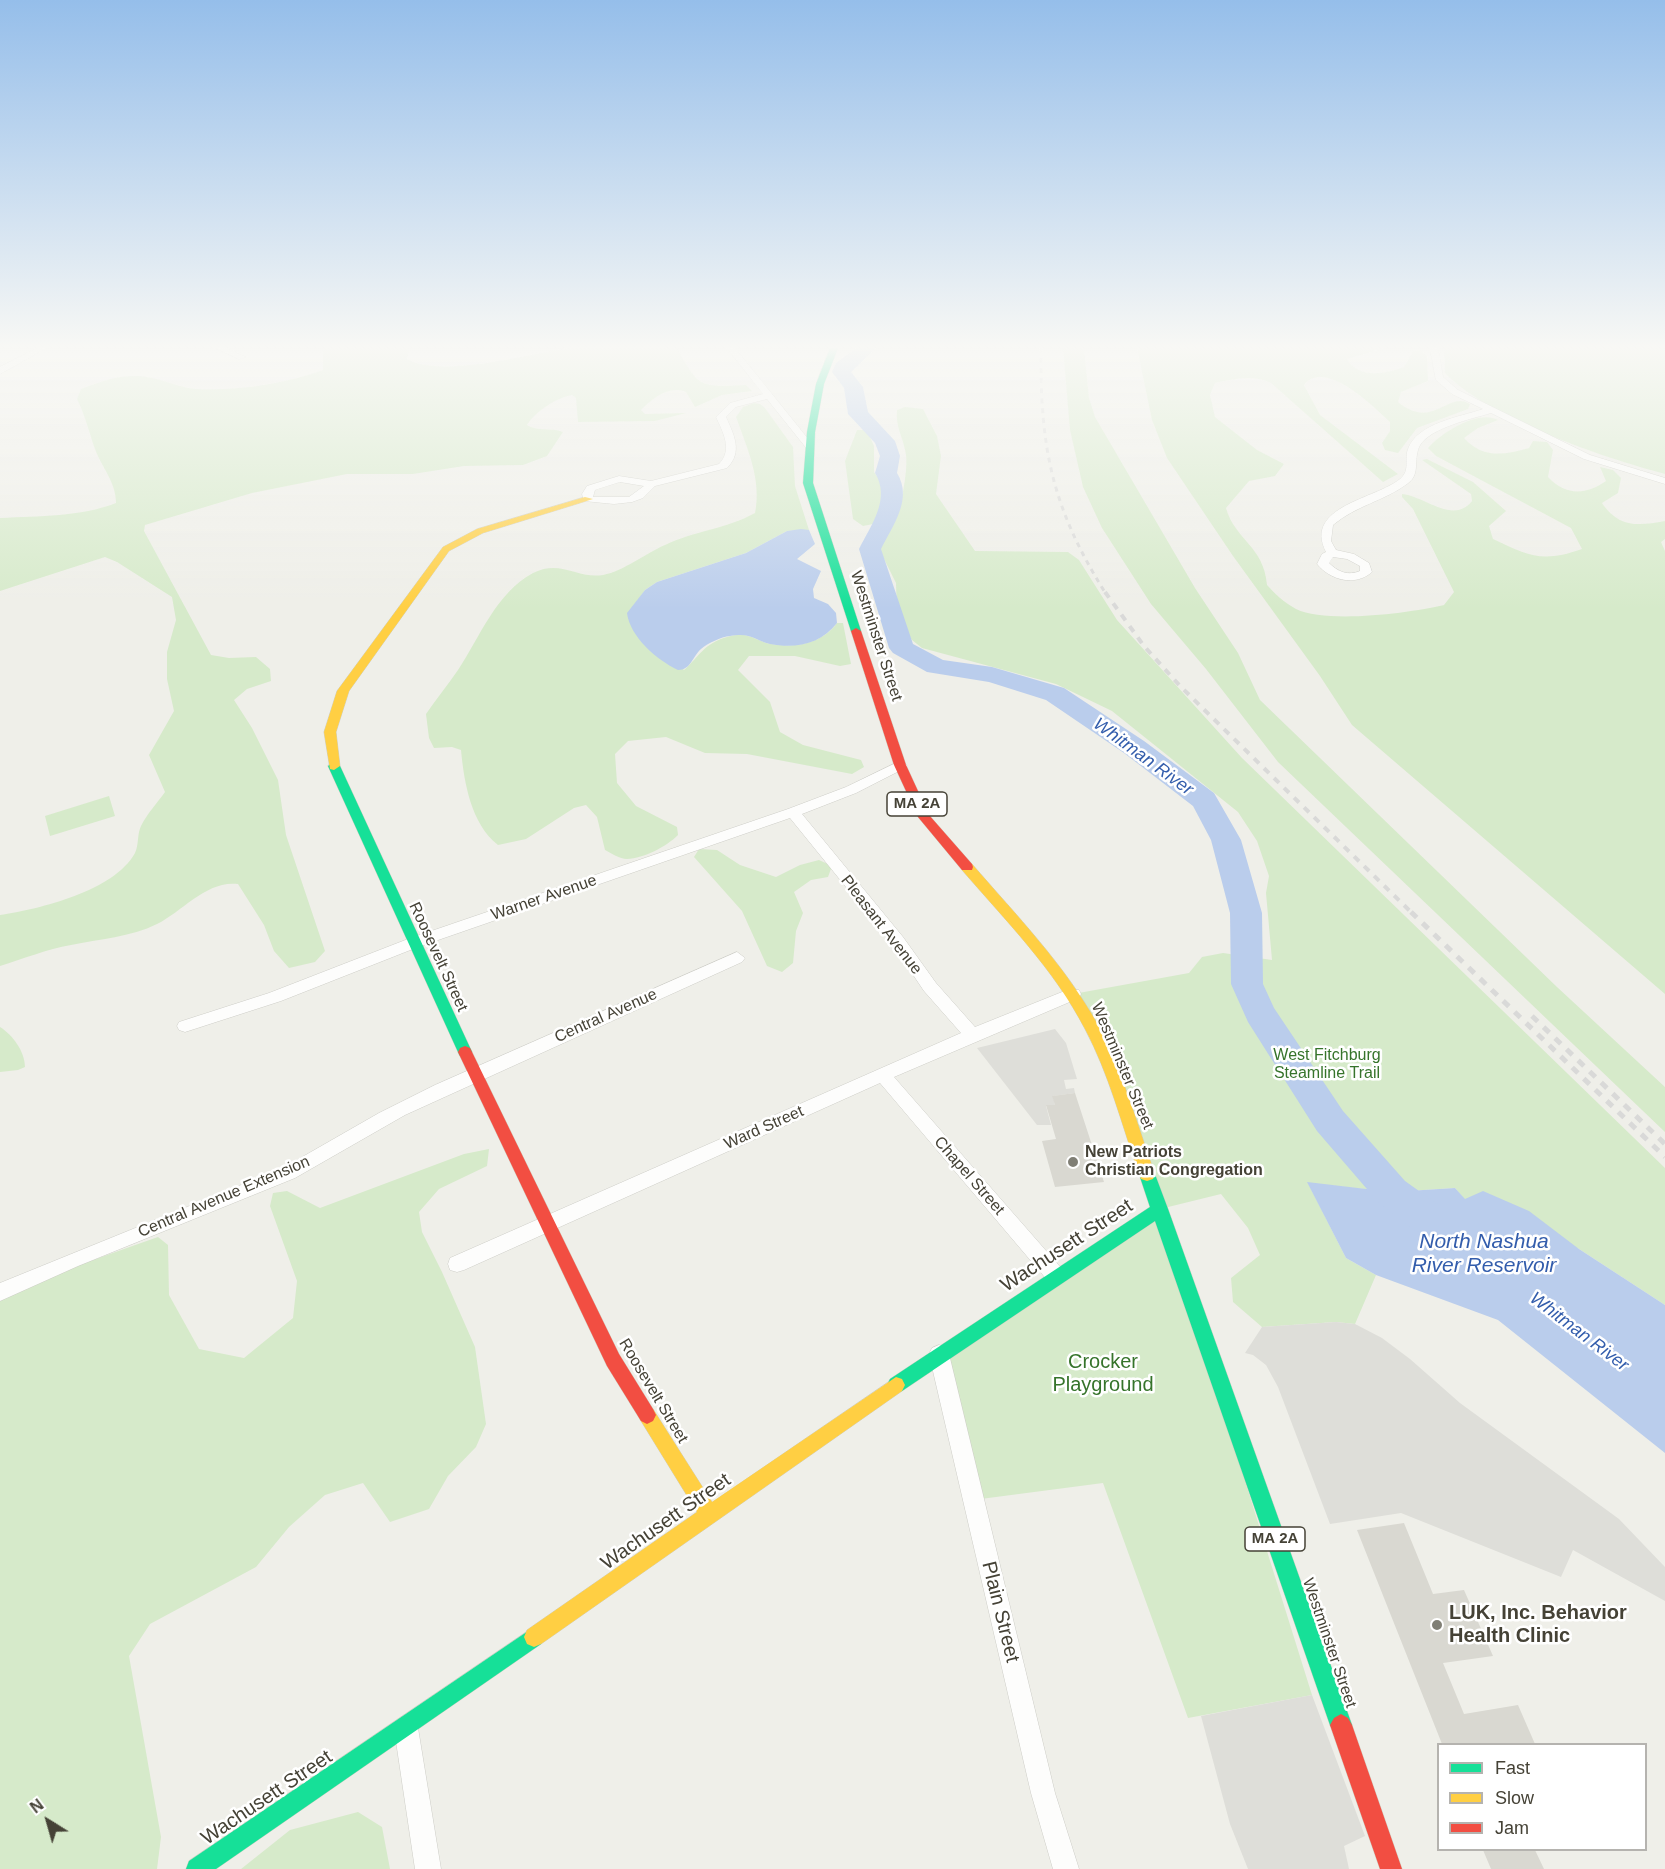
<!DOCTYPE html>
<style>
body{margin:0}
#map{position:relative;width:1665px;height:1869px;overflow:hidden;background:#efefe9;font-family:Helvetica,sans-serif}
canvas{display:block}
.legend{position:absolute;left:1437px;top:1743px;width:210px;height:108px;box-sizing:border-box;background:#fff;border:2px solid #b5b3af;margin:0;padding:8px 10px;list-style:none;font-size:18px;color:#454236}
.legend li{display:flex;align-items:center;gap:12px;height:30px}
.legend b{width:30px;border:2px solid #b5b3af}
.north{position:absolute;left:18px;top:1791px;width:60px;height:60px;-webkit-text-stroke:4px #fff;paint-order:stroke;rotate:323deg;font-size:16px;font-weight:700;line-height:24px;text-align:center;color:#454236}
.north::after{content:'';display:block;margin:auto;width:21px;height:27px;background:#454236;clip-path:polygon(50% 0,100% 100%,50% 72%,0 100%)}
</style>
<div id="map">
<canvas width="1665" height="1869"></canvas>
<ul class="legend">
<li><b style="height:8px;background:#16e098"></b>Fast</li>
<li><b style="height:8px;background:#ffcf43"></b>Slow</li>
<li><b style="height:8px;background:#f24e42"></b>Jam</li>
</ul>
<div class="north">N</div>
</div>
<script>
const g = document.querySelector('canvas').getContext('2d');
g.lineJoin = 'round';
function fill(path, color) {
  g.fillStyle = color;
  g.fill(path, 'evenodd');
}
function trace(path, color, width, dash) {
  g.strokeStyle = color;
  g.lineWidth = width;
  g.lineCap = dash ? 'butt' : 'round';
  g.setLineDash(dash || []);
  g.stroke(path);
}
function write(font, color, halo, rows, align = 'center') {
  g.font = font + ' Helvetica,sans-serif';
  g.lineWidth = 5;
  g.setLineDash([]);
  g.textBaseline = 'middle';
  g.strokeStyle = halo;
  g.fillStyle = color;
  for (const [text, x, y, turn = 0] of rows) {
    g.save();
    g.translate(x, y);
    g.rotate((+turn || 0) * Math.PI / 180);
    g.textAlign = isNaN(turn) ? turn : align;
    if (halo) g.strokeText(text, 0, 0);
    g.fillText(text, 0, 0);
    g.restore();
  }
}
const green = new Path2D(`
 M323,348H410L407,359C443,379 530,353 570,348C602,343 644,348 677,348C699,388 699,387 746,385L752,391L722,395L695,407L686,392C669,385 653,398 641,410L645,414L686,413L655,421L578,422L576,398L572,395C556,398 536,411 527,425C537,432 551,427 563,432L547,456L523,465L464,466L413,474H347L252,493L145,525L144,531L211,655L229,658L256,657L270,669L271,681L247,689L234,700L252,728L278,780L286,835L325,951L315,962L289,968L274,951L264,925L238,884C207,880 183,911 157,924C131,937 99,939 71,945C47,949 23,959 0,966V915C40,909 114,891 135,853C139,845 137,834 141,826C147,814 157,803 165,792L149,755L174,711L167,679V652L176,620L172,597L117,562L105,557L0,591V518C39,516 80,517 116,503C116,482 102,468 95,449C89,432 85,415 77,399L81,389C103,380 128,372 152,378C167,381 181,388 196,389C237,391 285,384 323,370Z
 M1063,348H1084L1089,398L1095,417L1195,588L1238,653L1260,700L1557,987L1665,1087V1132L1278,762L1206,669L1151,604L1102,528L1083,487L1070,430Z
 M1137,348H1384L1347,359C1358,379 1386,374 1404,367L1413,351L1420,350L1427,356L1428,381L1401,392L1398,402C1433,431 1448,390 1470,404L1468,409L1417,428L1398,453L1385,450L1382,443L1390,431V422C1374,407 1325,358 1304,385L1320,415L1398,474L1383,482L1271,383C1254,374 1233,379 1215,383L1210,395L1215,417L1257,450L1284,464L1275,476L1249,481L1226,508C1235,540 1264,546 1267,585C1275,594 1285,603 1296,609C1327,624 1410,613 1444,605L1454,592L1413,509L1402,497V494C1425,496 1453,525 1472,501L1471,494L1422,460L1427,459L1473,482L1506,511L1489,526L1493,539C1529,556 1542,563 1582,549L1571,528L1436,456L1428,448C1441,433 1478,409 1498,420L1478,428L1464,438C1483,459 1504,455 1529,448L1533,441L1547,442L1553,450L1548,477C1566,496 1586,495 1606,481L1600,467L1613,470L1621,478L1618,493L1602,503C1619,528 1638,526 1665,521V539L1661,542L1665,551V994L1352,725L1320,676L1233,556L1167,458L1152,420Z
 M1444,348H1665V474C1602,457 1491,420 1445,373Z
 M754,403L760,404L765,408L793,447L795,486L809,530L787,531L746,553L657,582L645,590L633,608L684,670C700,656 703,644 727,637C749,630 754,641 771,644C796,648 821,644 837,623H843L851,664L840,666L795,656H749L738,670L770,702L780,732L803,745L861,760L864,767L852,774L747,754L705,753L666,737L628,741L615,754L617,783L636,806L677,827L678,835C666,847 644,858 627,859C620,859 611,853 605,850L597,817L586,805L574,808L526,839L498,845C471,824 464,782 461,750L452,747L434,748L429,738L426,714C436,699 448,685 458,670C480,637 496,593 533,573C561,559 577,579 603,575C624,571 646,553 665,545C694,531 726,529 755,513C762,480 747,448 736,417L743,407Z
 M905,407L923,409L937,436L941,456L936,494L975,551L1068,552L1079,560L1117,620L1242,758L1665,1168V1305L1579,1249L1464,1199L1455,1188L1392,1192L1308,1183L1346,1258L1376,1275L1355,1324L1336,1322L1262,1327L1233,1302L1231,1278L1260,1255L1248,1228L1221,1194L1160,1209L1312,1695L1188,1718L1103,1483L973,1500L939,1354L1160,1209L1073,994L1189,973L1202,957L1223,953L1272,960L1266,893L1269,876L1257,841L1238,812L1112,711L1056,684L922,648L912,640L897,617L896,583L878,547C882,537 888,532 893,524C901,510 908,471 906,455C904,439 895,427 897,410Z
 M857,430H867L874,446V472L882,483L885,497L873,524L863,526L853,519L845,461Z
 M109,796L115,816L50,836L45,816Z
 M699,849L717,850L740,865L776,877L800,865L819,860L832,866L828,877L811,880L794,892L803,913L796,931L793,963L782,972L767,966L742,911L694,857Z
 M0,1027C13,1035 25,1052 25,1067L18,1070L0,1072Z
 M489,1149L487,1166L439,1189L419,1212L422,1232L442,1272L475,1347L486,1424L476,1447L448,1476L429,1509L390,1522L363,1483L325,1495L289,1527L256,1567L150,1624L129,1656L161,1837L157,1869H0V1299L42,1278L158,1237L168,1245L169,1295L199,1349L244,1358L293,1318L297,1281L270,1206L273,1193L287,1191L320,1208L464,1154Z
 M358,1812L382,1827L390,1869H241L290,1830Z`);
const parking = new Path2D(`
 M1055,1029L1066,1043L1077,1079L1064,1080L1066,1089L1074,1088L1075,1093L1053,1096L1055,1105L1046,1106L1051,1125H1037L977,1048Z
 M1336,1322L1355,1324L1382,1338L1410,1359L1460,1403L1619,1519L1665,1567V1601L1573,1550L1561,1577L1401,1513L1330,1524L1278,1387L1266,1365L1253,1355L1245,1353L1262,1327Z
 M1312,1695L1365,1836L1344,1846L1349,1869H1248L1230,1824L1201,1716Z`);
const water = new Path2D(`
 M801,529L809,530L815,544L797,559L821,571L813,589L814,598L828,604L836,613L837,623C821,644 796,649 770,644C754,640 751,632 730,636C721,637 708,643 701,649C692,657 691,670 678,670C657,660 630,637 627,613L645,590L657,582L746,553L787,531Z
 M1307,1182L1392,1192L1455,1188L1465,1199L1483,1191L1529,1211L1579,1249L1665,1305V1453L1498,1320L1376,1275L1346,1258Z`);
const river = new Path2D(`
 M856,348H876L851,372L863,387L868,412L895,441L900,456L897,473C913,499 893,525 881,549L913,644L943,660L992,667L1064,688L1144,741L1214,793L1241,840L1262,913L1263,984L1274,1008L1343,1111L1405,1181L1440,1206L1446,1218L1440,1230L1427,1234L1414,1230L1379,1203L1317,1131L1248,1022L1231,984L1230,913L1211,840L1193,806L1124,753L1046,700L989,682L927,672L893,653L889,648L859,549C871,525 891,499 875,473L880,456L875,443L848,414L844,388L832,372L836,363Z`);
const building = new Path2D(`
 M1075,1093L1104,1182L1055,1187L1042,1141L1056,1139L1046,1105H1055L1052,1096Z
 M1404,1523L1433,1594L1464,1590L1493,1656L1443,1663L1464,1714L1518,1705L1535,1744H1442L1357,1530Z
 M1483,1850H1535L1544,1869H1491Z`);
const street = new Path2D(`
 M37,348H47L0,374V367Z
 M215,348H226L246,357L239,359Z
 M727,348H735L813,445V449H807L767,399L736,407L726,417C734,435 743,452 727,468L655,486L643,498L632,502L614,504L584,501L582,494L587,486L619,476L651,481L719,464C733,450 723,432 716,417L730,403L763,394ZM620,482L644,486L629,497H593L595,490Z
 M1430,348H1438L1443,377L1458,390L1590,455L1665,478V484L1584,459L1491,413C1472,419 1423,429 1418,450C1414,463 1420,475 1407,484C1384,501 1357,505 1333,525L1331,541L1336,550L1354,554L1369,563L1372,572C1355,587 1330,580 1317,564L1322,554L1326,552C1303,506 1376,499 1400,479C1411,470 1404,459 1408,449C1417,423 1460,417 1483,409L1452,394L1436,380ZM1333,557L1347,559L1360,566V571C1348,576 1338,572 1329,563Z
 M900,761L907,765L905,768L856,793L802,814L903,937L936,983L975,1027L1067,990H1079L1081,994L1079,998L894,1077L1062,1269L1064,1275L1062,1281L1055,1283L1048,1281L880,1083L464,1270L457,1272L450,1270L448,1264L450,1258L961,1033L924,991L893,945L790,818L418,947L281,1001L185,1032L179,1030L177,1026L179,1022L269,993L408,939L788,809L846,787Z
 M737,952L745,958L742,962L405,1115L295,1178L78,1266L0,1301V1283L283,1168L379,1113L435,1085Z
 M939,1345L946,1348L949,1354L1055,1793L1079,1869H1053L1031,1793L929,1354L932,1348Z
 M406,1716L414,1720L418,1728L441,1869H415L394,1728L398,1720Z`);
const fast = new Path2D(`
 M830,348H838L824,384L815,432L813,483L861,631L856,634L851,631L803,483L807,432L816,384Z
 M334,762L340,766L472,1052L470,1056H460L458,1052L328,766Z
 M1147,1167L1153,1169L1168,1209L1352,1725L1348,1732L1341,1736L1334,1732L1330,1725L1155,1221L902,1391L896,1393L890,1391L887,1385L890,1379L1150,1207L1139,1174L1141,1169Z
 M534,1627L541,1630L544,1637L541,1644L216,1869H186L189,1861Z`);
const slow = new Path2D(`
 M585,497L593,499L483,533L449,551L349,691L336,732L340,766L334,770L330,769L324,732L337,691L443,547L477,529Z
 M967,863L972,864C1016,915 1065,965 1098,1025C1123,1072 1137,1124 1155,1174L1153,1179L1147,1181L1141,1179L1139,1174C1122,1125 1109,1074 1085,1029C1054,969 1006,921 962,870L961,867L962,864Z
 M896,1377L902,1379L905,1385L902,1391L541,1644L534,1647L527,1644L524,1637L527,1630L697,1512L641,1421L638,1415L641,1409L647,1406L653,1409L712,1502Z`);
const jam = new Path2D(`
 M856,628L861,631L906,765L929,815L972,864L973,867L972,870H962L918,817L894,765L851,631Z
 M465,1046L470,1048L472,1052L619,1354L653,1409L656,1415L653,1421L647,1424L641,1421L607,1366L458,1052L460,1048Z
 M1341,1714L1348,1718L1352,1725L1402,1869H1380L1330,1725L1334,1718Z`);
const railFar2 = new Path2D(`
 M1041,348C1040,449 1052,508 1106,594`);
const railFar1 = new Path2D(`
 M1105,592L1144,646L1180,686L1412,913`);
const rail = new Path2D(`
 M1411,912L1665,1157
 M1532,1016L1665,1144`);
const markers = [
 [1073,1162,6,"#807f75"],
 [1437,1625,6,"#807f75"]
];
const shields = [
 [917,804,60],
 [1275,1539,60]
];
const shieldNames = [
 ["MA 2A",917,804],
 ["MA 2A",1275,1539]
];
const streetNames = [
 ["Westminster Street",876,636,72],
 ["Warner Avenue",544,898,-19],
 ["Pleasant Avenue",881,925,52],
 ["Roosevelt Street",438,957,65],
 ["Central Avenue",606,1016,-24],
 ["Westminster Street",1122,1066,67],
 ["Ward Street",764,1128,-24],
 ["Chapel Street",969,1176,49],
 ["Central Avenue Extension",224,1197,-23],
 ["Roosevelt Street",653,1391,59],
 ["Westminster Street",1329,1643,71]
];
const parkNames = [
 ["West Fitchburg",1327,1056],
 ["Steamline Trail",1327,1074]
];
const poiNames = [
 ["New Patriots",1085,1153],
 ["Christian Congregation",1085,1171]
];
const waterNames = [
 ["Whitman River",1143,757,36],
 ["Whitman River",1579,1332,37]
];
const nearStreetnames = [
 ["Wachusett Street",1067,1246,-33],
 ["Wachusett Street",666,1522,-35],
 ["Plain Street",1000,1612,76],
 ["Wachusett Street",267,1798,-34]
];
const nearParknames = [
 ["Crocker",1103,1362],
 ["Playground",1103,1385]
];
const nearPoinames = [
 ["LUK, Inc. Behavior",1449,1613],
 ["Health Clinic",1449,1636]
];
const nearWaternames = [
 ["North Nashua",1484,1242],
 ["River Reservoir",1484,1266]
];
fill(green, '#d6eaca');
fill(parking, '#deded9');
fill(water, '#bacdec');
fill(river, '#bacdec');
fill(building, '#d9d8d1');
trace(street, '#cdcdc7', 1);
trace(fast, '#cfcfc2', 1);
trace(slow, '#cfcfc2', 1);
trace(jam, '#cfcfc2', 1);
fill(street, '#fdfdfc');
fill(fast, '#16e098');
fill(slow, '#ffcf43');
fill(jam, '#f24e42');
trace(railFar2, '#d9d9d8', 3, [5, 5]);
trace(railFar1, '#d9d9d8', 4, [7, 7]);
trace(rail, '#d9d9d8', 5, [8, 8]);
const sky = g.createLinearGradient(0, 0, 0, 609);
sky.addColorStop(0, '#95beea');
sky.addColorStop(0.57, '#f8f8f5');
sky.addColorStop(1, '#f8f8f500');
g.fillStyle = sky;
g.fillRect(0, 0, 1665, 609);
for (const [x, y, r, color] of markers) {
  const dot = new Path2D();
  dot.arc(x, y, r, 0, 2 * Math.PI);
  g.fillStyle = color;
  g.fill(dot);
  trace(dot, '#fff', 2);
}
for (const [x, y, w] of shields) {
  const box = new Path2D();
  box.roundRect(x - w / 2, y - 12, w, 24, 4.5);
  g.fillStyle = '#fff';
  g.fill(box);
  trace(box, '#454236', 1.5);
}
write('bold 15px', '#454236', null, shieldNames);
write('16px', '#454236', '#fff', streetNames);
write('16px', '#36742b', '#fff', parkNames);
write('bold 16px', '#454236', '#fff', poiNames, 'left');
write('italic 18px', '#335dac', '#fff', waterNames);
write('20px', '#454236', '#fff', nearStreetnames);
write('20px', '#36742b', '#fff', nearParknames);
write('bold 20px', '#454236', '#fff', nearPoinames, 'left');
write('italic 21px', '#335dac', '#fff', nearWaternames);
</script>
